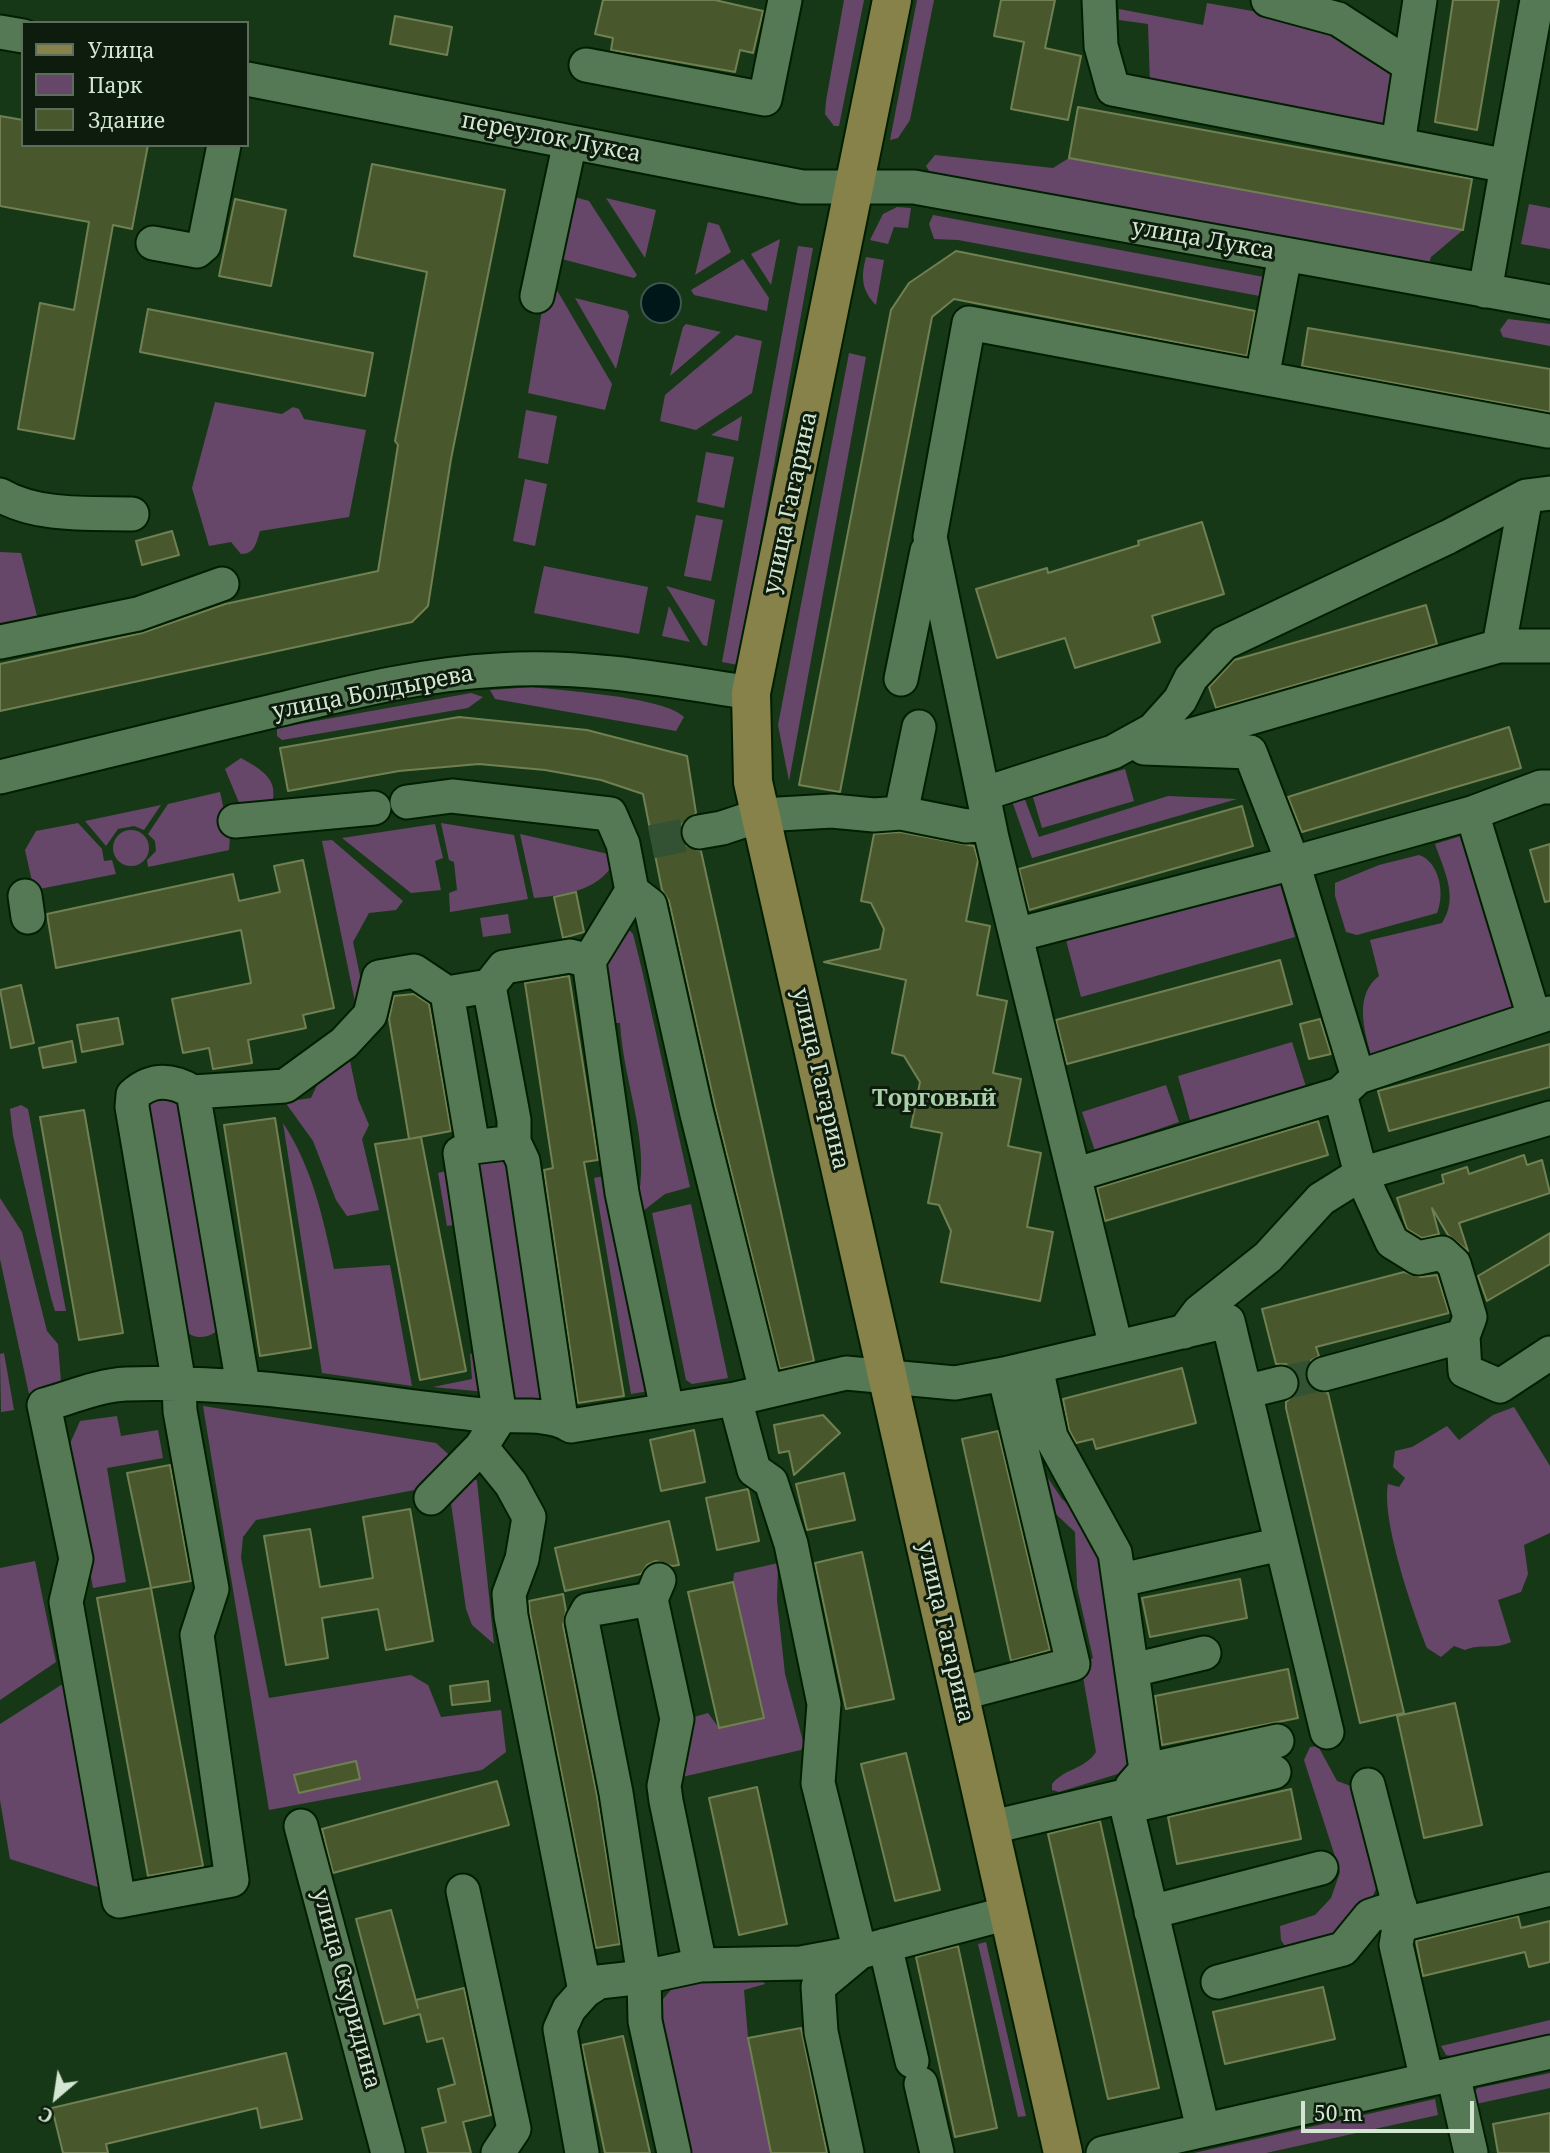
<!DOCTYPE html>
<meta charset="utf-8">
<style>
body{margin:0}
#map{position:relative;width:1550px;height:2153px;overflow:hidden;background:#173817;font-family:"Noto Serif",serif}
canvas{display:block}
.legend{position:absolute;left:21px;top:21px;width:228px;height:126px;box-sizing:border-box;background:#0d1c0d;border:2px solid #5c6d5b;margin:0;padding:9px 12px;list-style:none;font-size:21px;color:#d2e6d1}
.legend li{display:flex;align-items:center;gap:14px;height:35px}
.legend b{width:35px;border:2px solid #5c6d5b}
.north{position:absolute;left:21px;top:2062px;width:70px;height:70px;-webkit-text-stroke:5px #0d1c0d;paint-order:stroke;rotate:209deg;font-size:19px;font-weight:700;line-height:28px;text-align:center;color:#d2e6d1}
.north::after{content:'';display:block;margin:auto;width:24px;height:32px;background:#d2e6d1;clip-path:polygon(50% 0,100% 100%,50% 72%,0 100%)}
.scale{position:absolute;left:1301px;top:2101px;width:173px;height:32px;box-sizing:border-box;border:4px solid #d2e6d1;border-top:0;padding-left:9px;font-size:21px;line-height:24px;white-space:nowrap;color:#d2e6d1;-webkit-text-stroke:5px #0d1c0d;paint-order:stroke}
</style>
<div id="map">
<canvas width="1550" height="2153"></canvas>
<ul class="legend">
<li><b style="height:9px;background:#87814a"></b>Улица</li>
<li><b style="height:19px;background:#674769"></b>Парк</li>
<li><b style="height:19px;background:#49582c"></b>Здание</li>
</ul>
<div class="north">С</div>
<div class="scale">50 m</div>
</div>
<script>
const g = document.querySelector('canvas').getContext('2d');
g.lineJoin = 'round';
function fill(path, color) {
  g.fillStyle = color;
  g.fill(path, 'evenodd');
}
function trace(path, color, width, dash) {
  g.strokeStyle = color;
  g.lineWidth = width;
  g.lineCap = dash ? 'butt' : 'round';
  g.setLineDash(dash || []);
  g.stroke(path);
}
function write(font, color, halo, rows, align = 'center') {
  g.font = font + ' "Noto Serif",serif';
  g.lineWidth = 6;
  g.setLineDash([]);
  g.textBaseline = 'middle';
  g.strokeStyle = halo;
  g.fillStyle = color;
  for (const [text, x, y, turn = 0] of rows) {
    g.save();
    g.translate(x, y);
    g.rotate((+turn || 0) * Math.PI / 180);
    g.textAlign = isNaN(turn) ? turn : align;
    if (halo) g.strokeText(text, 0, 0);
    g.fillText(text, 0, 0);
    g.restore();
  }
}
const green = new Path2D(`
 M844,0H864L839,126H834L825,114L826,101Z
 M917,0H934L910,120L898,138L890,140Z
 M1207,3L1320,23L1399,77L1387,130L1150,85L1148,24L1119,20V9L1203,25Z
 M935,155L1053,168L1069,158L1463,230L1431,257L1426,273L934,179L926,166Z
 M571,196L589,201L637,275L634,278L558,258Z
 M606,198L656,210L645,258Z
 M1529,204L1550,208V249L1521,244Z
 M897,207L911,208L908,228L894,227L888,244L870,240L883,214Z
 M933,215L1264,277L1271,284L1265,297L958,240L934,239L929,224Z
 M708,222L719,225L731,252L695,275Z
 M780,239L771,285L751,254Z
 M798,246L813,248L738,665L722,662Z
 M866,257L884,260L876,305C861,290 861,276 866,257Z
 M743,259L769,298L767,311L694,295L691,290Z
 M548,275L612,384L605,410L528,393Z
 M575,298L627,311L629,316L616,369Z
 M1508,319L1550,324V346L1503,337L1500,330Z
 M686,324L721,332L670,376L683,327Z
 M736,335L762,341L752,393L696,430L660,421L665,395Z
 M849,353L866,357L789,781L778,725Z
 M215,402L282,414L293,407L299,409L304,419L366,430L349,517L260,531C256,543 255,554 241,554L231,542L209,546L192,488Z
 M526,410L557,416L548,464L518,458Z
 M742,416L738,441L711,435Z
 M706,452L734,457L724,508L697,502Z
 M525,479L547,484L535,546L513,541Z
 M696,515L723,520L711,581L684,576Z
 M0,552L21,553L38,620L0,627Z
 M544,566L648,587L639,634L534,613Z
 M666,586L715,600L707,646L703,645Z
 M669,606L690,642L662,636Z
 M532,687C564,691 665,697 684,717L676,731L495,699L490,690Z
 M471,693L483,697L468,708L282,740L277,736V728Z
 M241,758C264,771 280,780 271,808L240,805L225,769Z
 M1125,769L1134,801L1042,828L1033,797Z
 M220,792L230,837L229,850L148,867L147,860L156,851L155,841L148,834L168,804Z
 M1168,796L1237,799L1032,858L1012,801L1024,797L1039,837Z
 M161,805L144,830L134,826L118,829L106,846L85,821Z
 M78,823L102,849L104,861L112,860L116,874L34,890L25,850L36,831Z
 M441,823L514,835L528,899L450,912L449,893L457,890L454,862L449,860Z
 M435,824L443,858L435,861L441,890L411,893L342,838Z
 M113 848a18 18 0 1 1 36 0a18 18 0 1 1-36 0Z
 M520,834L617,856C604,890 566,895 534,898Z
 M1464,835L1519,1011L1371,1055C1364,1030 1354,995 1379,976L1370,940L1442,923C1459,897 1444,871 1435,844Z
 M332,840L403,901L396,910L369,913L353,942L364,995L356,1007L322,841Z
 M1419,855C1440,862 1445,895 1437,913L1357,935L1346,932L1335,896V883L1379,865Z
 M1279,880L1295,937L1081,997L1066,940Z
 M508,914L511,933L483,937L480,918Z
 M625,926L633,934L642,970L690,1187L665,1194L643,1211L636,1209C653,1143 624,1089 620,1023H606V963Z
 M1292,1042L1307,1090L1190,1120L1178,1076Z
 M350,1061L358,1099L369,1125L362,1139L379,1210L347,1216L336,1200L313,1141L285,1102L311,1098L326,1066Z
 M1166,1085L1179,1122L1095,1151L1082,1112Z
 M178,1092L221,1328C208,1339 194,1341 182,1328L143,1104Z
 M21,1105L28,1109L66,1311H55L51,1298L13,1136L10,1109Z
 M283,1123C312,1167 323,1217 334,1269L390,1265L412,1386L322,1373Z
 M507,1156L546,1405L512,1398L471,1162Z
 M450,1170L460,1224L447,1226L438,1173Z
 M609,1175L649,1391L631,1394L594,1178Z
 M0,1198L22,1232L47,1331L58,1344L61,1382L31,1403L0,1259Z
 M691,1204L728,1378L692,1384L686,1380L652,1213Z
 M480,1352L486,1392L433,1387L472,1379L470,1354Z
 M4,1353L14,1410L1,1412L0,1354Z
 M203,1406L436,1443L457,1462L420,1489L256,1520L243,1537L241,1558L269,1698L411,1675L428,1685L441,1717L501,1710L506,1752L482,1770L269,1810Z
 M1029,1407L1040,1439L1043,1471L1062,1499L1083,1518L1099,1545L1129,1766L1124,1772L1059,1792L1052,1790V1784C1065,1768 1084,1770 1096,1752L1081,1665L1093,1658L1077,1587L1075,1532L1045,1504Z
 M1514,1407L1550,1466V1533L1524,1545L1528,1574L1521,1592L1498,1600L1511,1642C1495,1650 1481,1643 1465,1650L1454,1646L1441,1657L1427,1648C1413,1612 1381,1520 1388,1484L1399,1487L1405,1478L1393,1467L1395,1451L1412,1447L1447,1426L1459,1440L1493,1415Z
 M117,1416L121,1436L158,1430L163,1458L107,1468L126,1582L93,1588L68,1448L80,1421Z
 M469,1474L477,1481L494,1644L472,1625L466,1609L451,1503L453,1491Z
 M35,1561L56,1662L0,1700V1568Z
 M778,1563L777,1600L785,1674L804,1745L801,1750L673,1779L671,1775L694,1717L708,1713L719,1728L764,1717L733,1582L734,1573Z
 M69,1680L101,1888L10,1859L0,1800V1724Z
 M1318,1746L1337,1781L1362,1790L1376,1889L1367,1909L1329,1942L1288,1951L1281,1940L1280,1926L1315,1915L1331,1898L1340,1872L1304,1760L1310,1747Z
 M986,1942L1026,2116L1018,2117L978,1944Z
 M697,1975H759L765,1984L744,1990L748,2038L771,2153H680L650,2015L674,1986Z
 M1550,2020V2036L1457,2057L1446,2055L1441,2046Z
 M1550,2073V2088L1471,2105V2094L1478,2088Z
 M1435,2099L1438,2115L1266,2153H1194Z`);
const water = new Path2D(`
 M641 303a20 20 0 1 1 40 0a20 20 0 1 1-40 0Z`);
const building = new Path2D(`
 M603,0H715L763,11L753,53L740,50L735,72L611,50L613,38L595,34Z
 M1001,0H1055L1045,48L1081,56L1068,120L1011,109L1024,42L994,36Z
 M1453,0H1499L1477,130L1435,122Z
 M395,16L452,27L447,55L390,44Z
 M1078,107L1472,179L1463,230L1069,158Z
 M0,116L23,120V145H148L132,229L113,225L74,439L18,429L40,303L74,310L89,222L0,206Z
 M372,164L505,190L451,459L428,606L412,622L0,711V664L142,633L225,604L378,571L398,445L395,441L427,272L354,256Z
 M235,199L286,210L271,286L219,276Z
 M956,251L1255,311L1247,356L954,299L932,317L840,792L799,785L891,310L909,283Z
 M148,309L373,353L365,396L140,352Z
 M1308,328L1550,369V412L1302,366Z
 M1202,522L1224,594L1152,616L1160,642L1075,668L1065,638L997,658L976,589L1047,568L1048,573L1139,545L1138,541Z
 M172,531L179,555L142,565L136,541Z
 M1426,605L1437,644L1216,708L1209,687L1234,660Z
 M459,717L587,730L687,756L696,813L681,825L680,836L685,845L701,851L814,1361L780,1369L715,1106L669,901L662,890L643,794L601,780L545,770L479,764L399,771L288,791L280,748Z
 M1509,727L1521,768L1302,832L1288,797Z
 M1242,806L1253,846L1029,910L1019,869Z
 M900,832L974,846L978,860L966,921L990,926L977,995L1007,1001L993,1073L1021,1079L1008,1146L1041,1153L1027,1227L1053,1232L1040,1301L941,1282L951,1231L939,1205L928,1203L942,1133L911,1127L920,1082L904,1056L892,1053L906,980L824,962L880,949L884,929L871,903L861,901L874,834Z
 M1550,844V901L1545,902L1530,850Z
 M303,860L334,1008L303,1015L306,1028L248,1040L252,1063L213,1069L209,1048L183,1053L172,999L251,983L241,930L56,968L47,914L233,874L239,901L280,892L274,866Z
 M576,892L584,932L563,938L554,897Z
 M1280,960L1292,1004L1067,1064L1056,1020Z
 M569,976L598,1160L584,1162L624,1396L578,1403L544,1170L553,1168L525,983Z
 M21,985L34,1043L11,1048L0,990Z
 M414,994L429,1004L451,1131L409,1139L421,1137L466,1371L420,1380L375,1144L409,1139L389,1019L394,996Z
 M118,1018L123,1044L82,1052L77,1025Z
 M1320,1019L1331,1054L1309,1059L1300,1024Z
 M72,1041L76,1062L43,1068L39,1048Z
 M1550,1044V1087L1389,1131L1378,1091Z
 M84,1110L123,1333L79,1340L40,1117Z
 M275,1118L311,1348L260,1356L224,1125Z
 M1318,1121L1328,1155L1105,1221L1097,1188Z
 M1524,1155L1527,1165L1542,1160L1550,1193L1459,1223L1468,1251L1448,1235L1432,1208L1439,1234L1422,1238L1407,1229L1397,1198L1444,1183L1442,1175L1467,1167L1469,1174Z
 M1550,1233V1264L1487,1301L1478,1276Z
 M1404,1272L1421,1277L1437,1275L1449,1313L1316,1347L1319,1356L1310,1361L1305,1370L1306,1380L1311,1388L1328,1393L1404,1713L1360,1723L1286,1408V1402L1299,1389L1300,1379L1294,1369L1286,1364H1276L1262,1309Z
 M1182,1368L1196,1423L1096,1449L1093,1439L1076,1443L1069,1430L1063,1399Z
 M823,1415L840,1433L794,1475L789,1451L779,1453L774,1425Z
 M694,1430L705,1482L661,1491L650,1440Z
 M998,1431L1050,1650L1011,1661L962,1439Z
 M170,1465L191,1581L151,1588L127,1473Z
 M844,1473L855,1520L807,1530L796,1484Z
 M748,1489L759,1541L717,1550L706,1498Z
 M410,1509L433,1641L386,1650L378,1609L322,1618L328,1658L286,1665L264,1536L310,1529L320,1587L373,1578L363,1517Z
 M669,1521L679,1565L672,1566L656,1561L647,1565L641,1574L565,1591L555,1548Z
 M862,1552L894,1699L846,1709L815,1563Z
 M1240,1579L1247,1618L1150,1637L1142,1598Z
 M733,1582L764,1718L719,1728L688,1592Z
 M151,1588L203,1866L148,1876L97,1598Z
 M563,1594L566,1611L563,1625L597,1796L620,1944L596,1948L530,1613L529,1601Z
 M1288,1669L1298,1718L1162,1745L1155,1696Z
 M488,1681L490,1701L452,1705L450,1686Z
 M1455,1703L1482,1825L1424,1838L1397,1716Z
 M906,1753L940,1890L895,1901L861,1764Z
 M356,1761L360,1779L299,1793L294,1775Z
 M497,1781L509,1825L333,1873L322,1829Z
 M757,1787L787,1924L739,1935L709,1798Z
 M1291,1789L1301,1839L1177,1864L1168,1817Z
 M1100,1821L1159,2088L1108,2099L1048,1834Z
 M391,1910L418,2008L416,2000L464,1988L491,2115L463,2122L471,2153H428L422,2128L446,2122L438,2089L455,2084L443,2038L427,2042L420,2014L384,2024L356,1919Z
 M1518,1916L1521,1928L1550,1921V1962L1529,1967L1525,1952L1423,1976L1416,1941Z
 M958,1946L997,2128L955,2137L916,1957Z
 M1323,1987L1335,2039L1225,2064L1213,2012Z
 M801,2028L827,2153H771L748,2038Z
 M623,2036L650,2153H605L582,2045Z
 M286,2053L302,2119L261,2128L257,2108L106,2144L108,2153H63L52,2108Z
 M1550,2113V2153H1498L1493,2124Z`);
const minorTunnel = new Path2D(`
 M651,842L699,832
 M1281,1383L1324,1374`);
const minor = new Path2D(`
 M1099,0L1101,46L1113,89L1507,166L1485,291
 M1268,0L1338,19L1409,65
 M0,32L23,36
 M586,65L765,99L785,0
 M247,79L802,187H914L1550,302
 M1398,144L1420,0
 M1507,166L1537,0
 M153,243L197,251L204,245L224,145
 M537,296L570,142
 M1262,378L1548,431
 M0,495C38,517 89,513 132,514
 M0,642L138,614L222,584
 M1499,646H1550
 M901,679L927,551
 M1177,739L1499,646L1526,496
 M1144,748L1250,752L1293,863L1472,813L1534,1017
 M0,777C89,755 179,733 269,712C344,694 420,674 498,670C583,664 668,680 751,693
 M983,794L1113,752L1153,730L1180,700L1191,678L1224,643L1448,537L1526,496L1550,493
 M407,802L452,796L610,814L623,844L632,891L650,905L696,1110L766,1391
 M901,813L919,727
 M1472,813L1541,787H1550
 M235,821L374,808
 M699,832L722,828L761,815L832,811L874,815L901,813L966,826L989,824
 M632,891L589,961L622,1193L667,1409
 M25,896L28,917
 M1016,935L1293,863L1358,1077
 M489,986L514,1120V1142
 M193,1092C171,1079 152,1078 133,1095L132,1107L179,1384L180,1411L212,1589L197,1635L232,1880L119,1901L66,1602L76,1559L44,1405C69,1398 100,1385 126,1384C246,1380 364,1402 483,1415C510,1418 549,1411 571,1426L735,1399L846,1373L955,1383L1004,1374L1228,1321L1327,1732
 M1340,1094L1361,1174L1392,1242L1418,1258L1442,1253L1454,1264L1470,1317L1463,1336L1465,1371L1500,1386L1550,1353
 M473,1147L447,993L489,986L504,967L570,956L589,961
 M1074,1175L1340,1094L1358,1077L1550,1013
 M1184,1332L1199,1312L1268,1257L1321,1199L1361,1174L1550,1118
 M1116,1347L992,838L930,537L969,323L1262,378L1285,255
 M1036,1367L1051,1437L1115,1553L1146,1770
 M1324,1374L1463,1336
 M243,1385L193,1092L285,1086L344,1043L370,1015L379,977L414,971L447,993
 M1245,1392L1281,1383
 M735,1399L754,1470L771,1482L791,1544L824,1704L818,1783L860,1952L818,1987L821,2032L847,2153
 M481,1447L511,1484L529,1517L522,1559L509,1594L511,1616L585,1991
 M431,1498L481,1447L500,1417L460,1153L473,1147L514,1142L523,1161L561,1419
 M659,1580L651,1599L588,1610L582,1621L616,1793L644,1977L645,2021L674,2153
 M1121,1580L1281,1544
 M651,1599L677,1719L664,1786L666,1801L700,1965
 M1133,1670L1204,1653
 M959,1694L1073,1664L1004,1374
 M1368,1785L1404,1924
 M1132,1786L1146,1770L1277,1741
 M1127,1807L1274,1772
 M301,1826L388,2153
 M988,1828L1124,1796L1203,2129
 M463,1891L514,2129L498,2153
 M1151,1912L1321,1868
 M885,1945L912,2061
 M1218,1982L1343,1949L1370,1916L1400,1906
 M1453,2074L1471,2153
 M1427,2080L1396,1945L1398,1933L1404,1924L1550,1889
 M921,2084L937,2153
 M582,2153L560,2029L569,2009L585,1991L599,1982L644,1977L700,1965L801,1963L860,1952L1008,1913
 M1103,2153L1550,2052`);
const major = new Path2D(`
 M892,0L751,693L753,782L1063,2153`);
const streetNames = [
 ["переулок Лукса",551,138,11],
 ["улица Лукса",1203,240,10],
 ["улица Гагарина",791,503,-78],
 ["улица Болдырева",373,693,-11],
 ["улица Гагарина",820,1079,77],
 ["улица Гагарина",945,1632,77],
 ["улица Скуридина",346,1989,75]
];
const neighbourhoodNames = [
 ["Торговый",934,1099]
];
fill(green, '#674769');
fill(water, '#00171a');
trace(water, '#3f5551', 2);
fill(building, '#49582c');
trace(building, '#708052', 2);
trace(minorTunnel, '#335233', 33, [33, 17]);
trace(minor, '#001f01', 37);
trace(major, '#001f01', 42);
trace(minor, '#557955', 33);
trace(major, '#87814a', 38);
write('23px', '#d2e6d1', '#0d1c0d', streetNames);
write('bold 24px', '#a8cfa7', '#0d1c0d', neighbourhoodNames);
</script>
